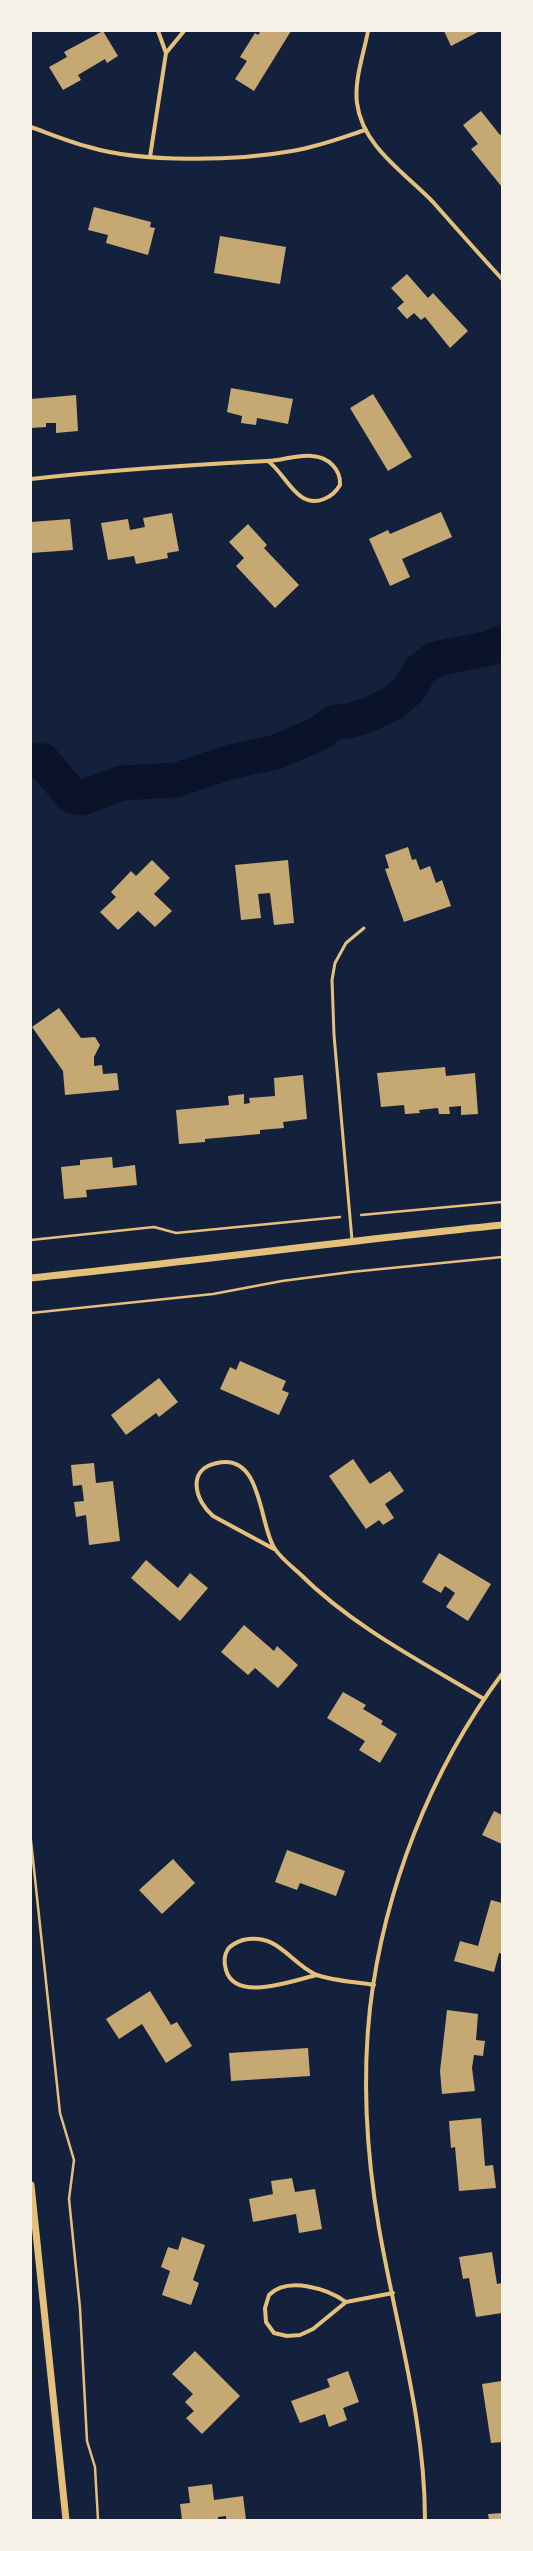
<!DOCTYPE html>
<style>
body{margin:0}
#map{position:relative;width:533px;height:2551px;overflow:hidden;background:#14213d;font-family:Montserrat,sans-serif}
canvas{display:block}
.frame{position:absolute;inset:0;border:32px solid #f6f1e7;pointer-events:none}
</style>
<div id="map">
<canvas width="533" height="2551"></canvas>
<div class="frame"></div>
</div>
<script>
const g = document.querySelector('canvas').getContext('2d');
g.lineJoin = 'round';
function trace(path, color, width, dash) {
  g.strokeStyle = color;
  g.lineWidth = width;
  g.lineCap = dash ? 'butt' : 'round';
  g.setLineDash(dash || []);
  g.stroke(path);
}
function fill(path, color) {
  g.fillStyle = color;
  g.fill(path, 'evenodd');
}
const river = new Path2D(`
 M31,760L43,761L72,796L82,798L122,783L176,780L230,762L276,752L318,734L335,722L349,721L368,715L393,703L407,691L420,671L435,659L490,648L502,642`);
const building = new Path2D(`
 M103,31L118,56L107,63L105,59L78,75L81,80L63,90L49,67L67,57L64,52Z
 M261,31H291L254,91L235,79L247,61L240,57L255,33L258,35Z
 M444,31H480L451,46Z
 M481,111L500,135L502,133V187L471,149L478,144L463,125Z
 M94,207L151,222L150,227L155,228L148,255L106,243L108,235L88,230Z
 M220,236L286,247L280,284L214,273Z
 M407,274L428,298L433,293L468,331L450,348L425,317L421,320L414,313L407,319L397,308L404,302L391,288Z
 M231,388L293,399L288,424L257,418L256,425L241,423L242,416L227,412Z
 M373,394L412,457L388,471L350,408Z
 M76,395L78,431L56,433V423H46V427L31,428V399Z
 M441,512L452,537L402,559L410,577L390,586L369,539L388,530L390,534Z
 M172,513L179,551L167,553L168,558L136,564L134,556L108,560L101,523L128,519L130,530L145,527L143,518Z
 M70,519L73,550L31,553V522Z
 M248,524L267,545L264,548L299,585L275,608L236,566L244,558L229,542Z
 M408,847L412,860L416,859L420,870L430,866L436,883L442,880L451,906L404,922L385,869L389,868L385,855Z
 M152,860L170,878L154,894L172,911L155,927L138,911L118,930L100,912L116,897L111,892L131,871L136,876Z
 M288,860L294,923L274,925L270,893L258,894L261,918L241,920L235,865Z
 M59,1008L81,1038L95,1037L100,1045L94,1057V1066L102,1065L103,1074L117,1073L119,1090L65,1095L63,1071L32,1027Z
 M445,1067L446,1076L475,1073L478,1114L461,1115V1106L449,1107L450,1114H439L438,1108L419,1110L420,1113L405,1114L404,1105L381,1107L377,1073Z
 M303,1075L307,1119L283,1122L284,1128L260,1130V1134L205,1139V1142L179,1144L176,1110L229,1105L228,1096L244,1094V1104L250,1103L249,1098L275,1096L274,1078Z
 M112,1157L113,1168L135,1165L137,1185L86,1190L87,1197L64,1199L61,1167L80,1165V1160Z
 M240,1361L286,1381L282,1390L289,1393L279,1415L220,1389L230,1367L236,1370Z
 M159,1378L178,1402L159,1417L156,1413L126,1435L111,1415Z
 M353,1459L370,1484L390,1471L404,1491L385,1504L394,1518L383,1525L379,1520L366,1529L329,1476Z
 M94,1463L96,1483L113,1481L120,1541L89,1545L86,1515L76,1517L74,1502L84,1501L82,1485L73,1486L71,1465Z
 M439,1553L491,1584L468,1621L446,1607L455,1593L445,1586L441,1593L422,1582Z
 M146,1560L178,1588L190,1573L208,1588L180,1621L131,1578Z
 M244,1625L274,1651L277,1646L298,1665L278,1688L255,1668L248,1675L221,1652Z
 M343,1692L366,1705L363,1709L383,1721L381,1724L397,1734L380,1763L359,1750L365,1741L327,1718Z
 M494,1811L502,1815V1844L482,1835Z
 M287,1850L345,1871L336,1896L300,1883L297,1890L275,1882Z
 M173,1859L195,1883L162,1914L139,1890Z
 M491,1900L502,1903V1954L499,1953L494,1972L454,1961L460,1941L478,1946Z
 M150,1991L171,2025L177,2022L192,2046L166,2063L142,2024L119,2039L106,2019Z
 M447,2010L478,2014L476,2040L485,2041L483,2056L474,2055L472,2068L475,2091L442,2094L440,2071Z
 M308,2048L310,2076L231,2081L229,2053Z
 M481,2118L485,2166L493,2165L496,2188L459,2191L455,2147L451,2148L449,2121Z
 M292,2178L295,2192L315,2189L322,2229L299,2233L296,2214L253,2222L249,2199L273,2194L271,2181Z
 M182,2237L205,2245L193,2280L199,2283L191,2305L162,2295L170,2271L161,2267L168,2247L178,2250Z
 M492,2252L497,2284L502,2283V2313L476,2317L469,2278L463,2279L459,2257Z
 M195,2351L240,2396L202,2434L186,2418L194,2411L185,2402L193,2394L172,2374Z
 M348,2371L359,2402L343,2408L347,2420L329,2427L325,2414L300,2423L291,2401L330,2387L327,2379Z
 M502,2381V2442L491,2443L482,2384Z
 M212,2484L214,2500L243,2496L246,2520H226V2516L218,2517V2520H182L180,2504L190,2503L188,2487Z
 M502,2513V2520H489L488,2514Z`);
const path = new Path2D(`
 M361,1215L502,1202
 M31,1240L154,1227L176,1233L340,1217
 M31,1313L213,1294L282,1281L351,1272L502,1257
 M31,1841L60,2113L74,2160L69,2199L80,2308L87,2441L95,2467L98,2520`);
const service = new Path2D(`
 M352,1240L334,1035L332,980L335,963L346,943L364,928`);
const minor = new Path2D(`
 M368,31C364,53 354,80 357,103C362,146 405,173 433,202C456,228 479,254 502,279
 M166,53L184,31
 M31,127C50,134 69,142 89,147C142,163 237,161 292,151C317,147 341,138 365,130
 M150,157L166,53L158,31
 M31,479C110,470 188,465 267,461C282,461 297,454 312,456C328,457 341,469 340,485C336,492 332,496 324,499C297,510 286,474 268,461
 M274,1549L213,1516C195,1501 186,1469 217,1463C263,1452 259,1527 275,1549C281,1558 291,1566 299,1573C352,1626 420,1661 484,1699
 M317,1975C294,1980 235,2003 226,1970C224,1963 224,1955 228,1949C232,1944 237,1942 243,1940C279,1932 290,1964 317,1975C334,1981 356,1982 374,1985
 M346,2302C328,2289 288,2276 269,2295L265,2308L266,2322L274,2333L287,2336L300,2335L313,2329L346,2302L393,2293
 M425,2520C425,2420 396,2326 379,2228C367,2157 362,2080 370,2008C384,1890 431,1769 502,1674`);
const tertiary = new Path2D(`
 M31,1278C188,1262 345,1241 502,1225
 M31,2185L66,2520`);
trace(river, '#0b132b', 35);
fill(building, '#c6a872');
trace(path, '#e5c07b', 2.5);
trace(service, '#e5c07b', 3);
trace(minor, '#e5c07b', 4);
trace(tertiary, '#e5c07b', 7);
</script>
